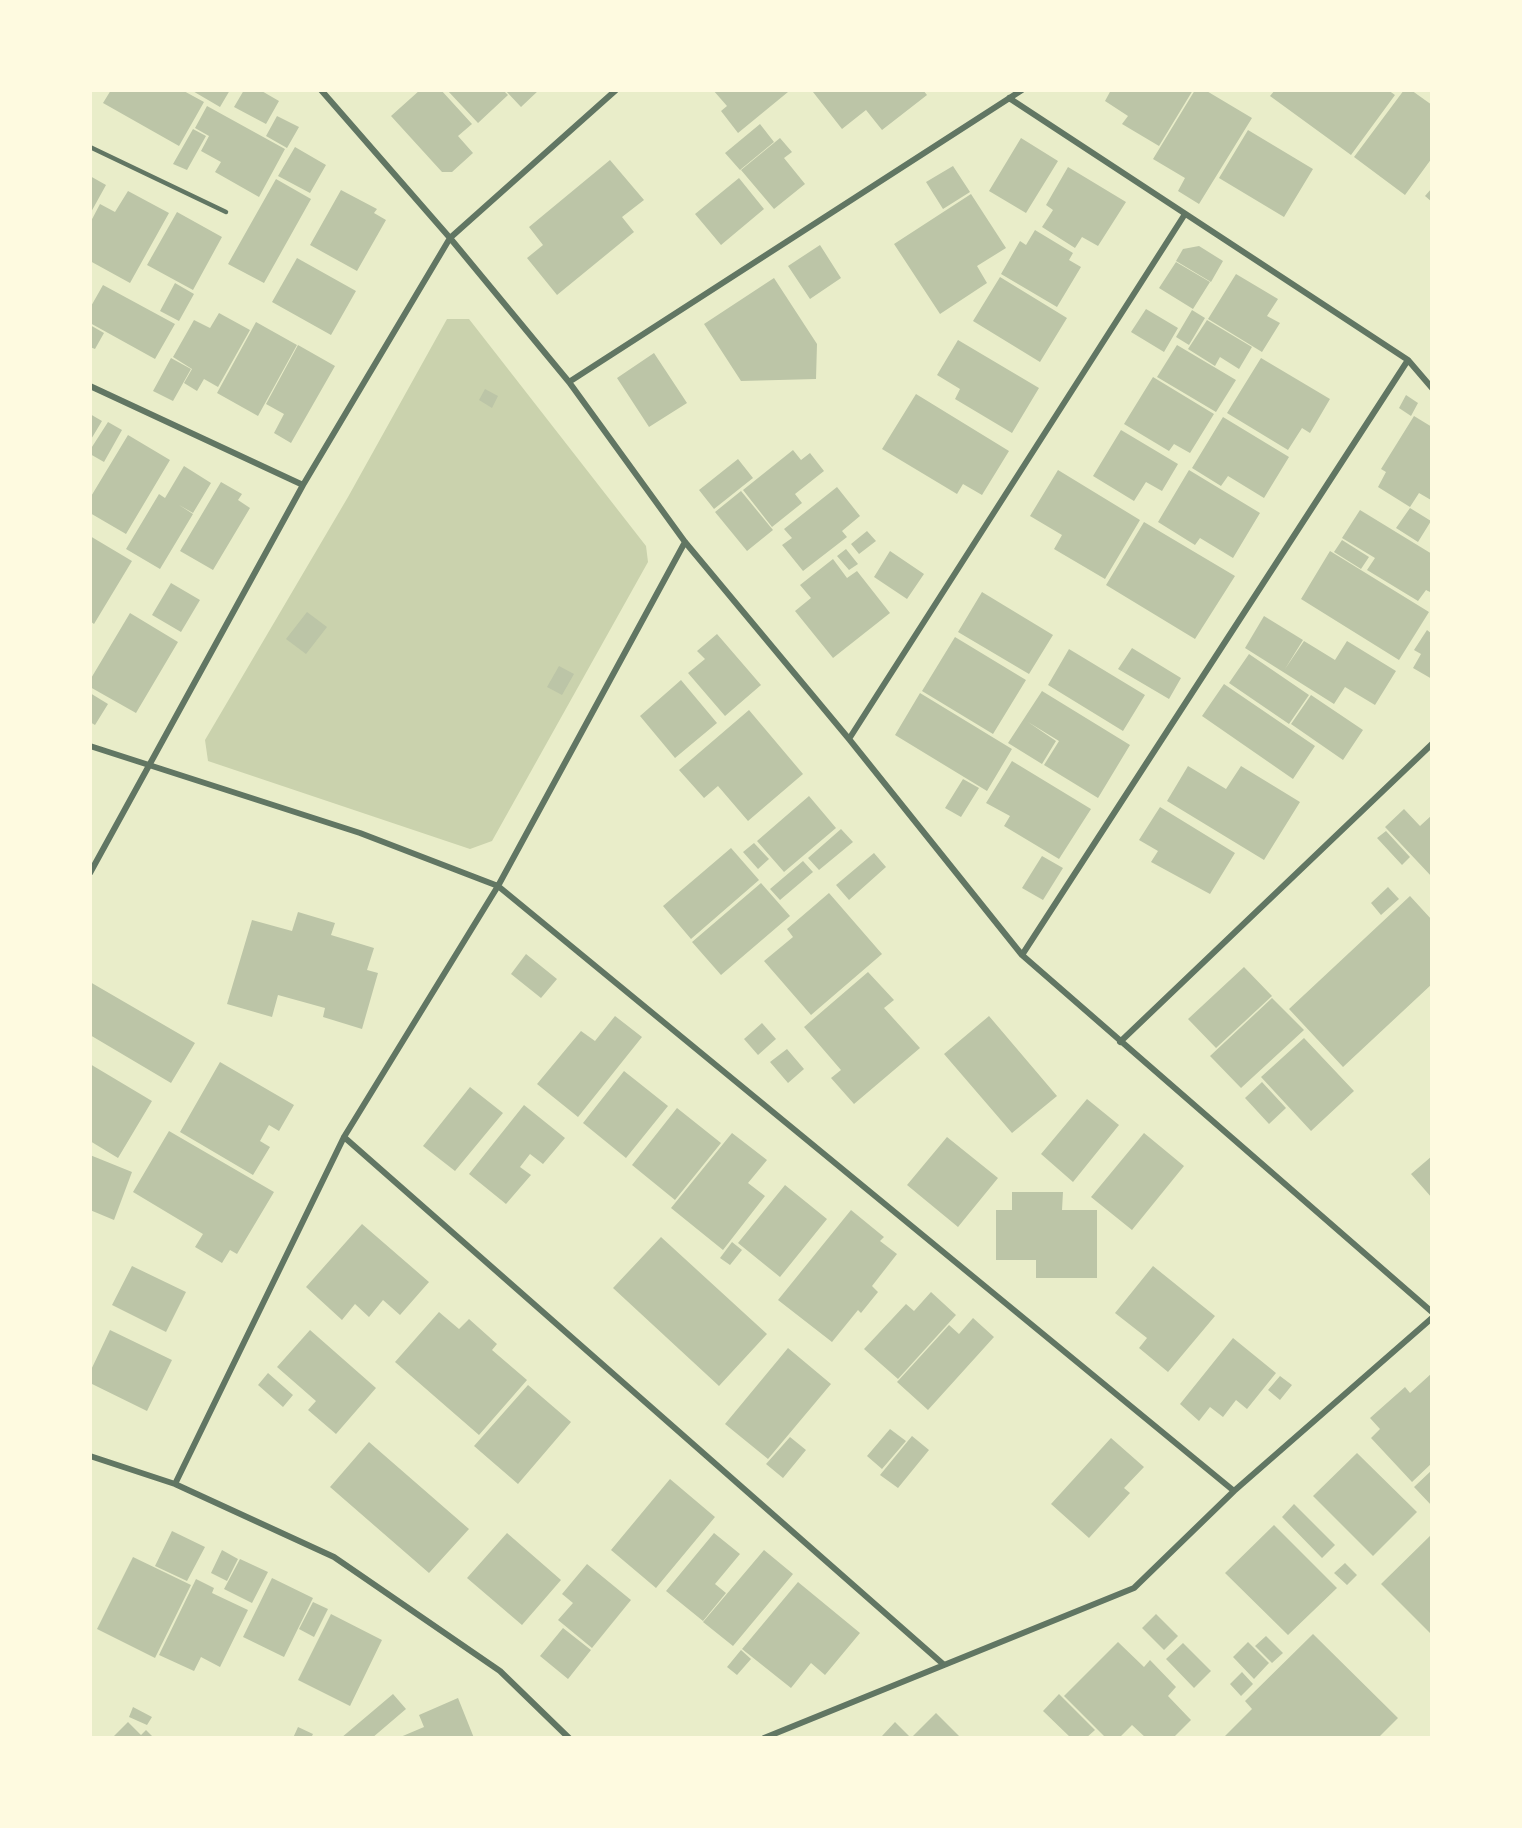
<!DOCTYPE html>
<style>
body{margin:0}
#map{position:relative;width:1522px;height:1828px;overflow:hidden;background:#e9edc9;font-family:"Source Serif 4",serif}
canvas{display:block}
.frame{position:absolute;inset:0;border:92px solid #fefae0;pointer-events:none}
</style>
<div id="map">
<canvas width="1522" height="1828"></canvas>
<div class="frame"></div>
</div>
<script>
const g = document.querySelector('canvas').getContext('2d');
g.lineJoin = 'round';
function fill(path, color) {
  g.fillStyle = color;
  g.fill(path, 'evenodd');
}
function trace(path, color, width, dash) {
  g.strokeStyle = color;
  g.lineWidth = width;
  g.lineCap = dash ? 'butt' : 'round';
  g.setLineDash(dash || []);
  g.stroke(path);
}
const green = new Path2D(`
 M447,319H469L646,546L648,562L492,841L470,849L208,761L205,740L348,497Z`);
const building = new Path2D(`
 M111,90H182L204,102L179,146L103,103Z
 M191,90H230L220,107Z
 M244,90H260L279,101L266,124L234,107Z
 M420,90H441L472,124L458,136L473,153L452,172H442L391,116Z
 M447,90H503L508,95L478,123Z
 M505,90H539L521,107Z
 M713,90H786L788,92L738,133L721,111L727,106Z
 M815,90H923L927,95L882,130L866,110L842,129L813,92Z
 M1111,90H1193L1159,146L1122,124L1128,116L1105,101Z
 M1195,90H1205L1252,118L1199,204L1178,191L1185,178L1153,159Z
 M1275,90H1388L1395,95L1351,155L1270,96Z
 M1404,90H1411L1432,105V158L1405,195L1354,157Z
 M207,106L285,149L259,197L215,172L221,162L201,151L209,136L195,128Z
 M277,116L299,127L287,148L266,136Z
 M760,124L774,142L740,170L725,153Z
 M193,129L206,136L187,170L173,164Z
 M1248,130L1313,169L1284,217L1219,178Z
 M780,138L792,152L784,158L805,184L774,209L741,170Z
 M1021,138L1058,161L1026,213L989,191Z
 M295,147L326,165L310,193L278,176Z
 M610,160L644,200L622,217L634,232L557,295L527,258L543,245L529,227Z
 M953,166L970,192L943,209L926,182Z
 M1068,167L1126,202L1098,246L1082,237L1075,248L1042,227L1053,210L1046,205Z
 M90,176L106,185L90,214Z
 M739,178L764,209L721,245L695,214Z
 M276,179L311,199L264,283L228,264Z
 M1432,188V202L1425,196Z
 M341,190L377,209L374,213L386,220L357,271L310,245Z
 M128,191L169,213L130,283L90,261V223L100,204L115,212Z
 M971,194L1006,248L977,266L987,283L940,314L894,244Z
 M177,212L222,237L193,290L147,265Z
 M1035,230L1073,253L1069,260L1081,267L1057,307L1001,274L1020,241L1026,245Z
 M820,245L841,278L810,299L788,266Z
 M1199,246L1223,261L1211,282L1176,261L1183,249Z
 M297,258L356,291L331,335L272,302Z
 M1176,262L1210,282L1193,309L1159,288Z
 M1236,274L1278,299L1267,316L1280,323L1262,352L1208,319Z
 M1000,277L1067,318L1040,362L973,321Z
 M774,278L817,344L816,379L741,381L704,324Z
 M175,283L194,294L179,321L160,311Z
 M103,285L175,324L155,359L90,323V308Z
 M1146,309L1178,328L1164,352L1131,332Z
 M1192,310L1205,318L1189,345L1176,337Z
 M219,313L250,330L218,387L204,379L197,391L184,383L192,369L173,357L194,320L210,328Z
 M1207,320L1252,347L1239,369L1220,357L1215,366L1188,349Z
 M256,322L297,345L258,416L217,393Z
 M90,325L104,333L95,349L90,347Z
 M958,340L1039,388L1012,433L955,399L960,389L937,375Z
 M298,345L335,366L291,443L274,433L284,414L266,404Z
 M1177,345L1236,380L1216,412L1157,377Z
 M654,353L687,403L649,427L617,378Z
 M171,358L191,369L173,401L153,391Z
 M1261,358L1330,399L1310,433L1302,428L1288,450L1227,413Z
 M1153,377L1214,414L1190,453L1174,444L1169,451L1124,424Z
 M485,389L498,396L492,408L479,400Z
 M916,394L1009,451L982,495L963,484L957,494L882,449Z
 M1406,395L1418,403L1411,416L1399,408Z
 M90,414L102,421L90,441Z
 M1414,416L1432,427V498L1431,500L1419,493L1410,507L1378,487L1386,472L1381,469Z
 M1223,417L1289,457L1264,498L1228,476L1221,486L1192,468Z
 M108,422L122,430L104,462L90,454V450Z
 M1121,430L1178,464L1162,491L1146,482L1134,501L1093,476Z
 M128,435L170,460L126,534L90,513V498Z
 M793,450L801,460L810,453L824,471L795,494L802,503L772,527L743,490Z
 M738,459L753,478L714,509L699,490Z
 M184,466L211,483L193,513L179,505L193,514L160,569L126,549L159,494L165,498Z
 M1058,470L1140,520L1105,579L1054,549L1062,535L1030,516Z
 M1189,470L1260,513L1233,558L1200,538L1195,545L1158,522Z
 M221,482L242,494L238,500L250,508L213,570L180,551Z
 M837,487L860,516L842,531L847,537L803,571L782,545L792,538L784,529Z
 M741,491L773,530L747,551L715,512Z
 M1410,508L1431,521L1418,542L1396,528Z
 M1360,510L1432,554V593L1426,590L1418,601L1367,570L1375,558L1342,538Z
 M1144,522L1235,576L1195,639L1106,585Z
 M867,531L876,541L859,554L851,544Z
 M90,536L132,561L94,624L90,621Z
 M1342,540L1369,557L1361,569L1334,552Z
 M846,549L858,564L849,570L837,556Z
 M890,551L924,574L907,599L874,577Z
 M1330,551L1429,612L1399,660L1301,599Z
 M833,559L847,578L857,571L890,613L833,658L795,611L811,598L800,585Z
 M171,583L200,600L181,632L152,615Z
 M982,592L1053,635L1029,674L958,632Z
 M307,612L327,627L306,654L286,639Z
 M130,613L178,642L136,713L90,687V680Z
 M1264,616L1303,640L1285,669L1304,641L1335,660L1347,641L1396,671L1375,705L1345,687L1334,704L1245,648Z
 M1427,630L1432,634V679L1413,668L1421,654L1414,650Z
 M717,634L761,685L725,716L688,673L705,659L697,651Z
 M955,637L1026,680L993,734L922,691Z
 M1132,648L1181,678L1169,699L1118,669Z
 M1069,649L1145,695L1123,731L1048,685Z
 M1249,654L1309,695L1289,724L1229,683Z
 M559,666L574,674L562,695L547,687Z
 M681,680L717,723L675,758L640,716Z
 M1224,684L1315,746L1293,779L1202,716Z
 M1042,691L1130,745L1098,798L1044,765L1059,741L1028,722L1056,741L1042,764L1008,743Z
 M90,693L108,704L95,725L90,722Z
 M920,693L1012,749L987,791L895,735Z
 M1311,695L1363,730L1343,760L1291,724Z
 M749,710L803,774L748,821L718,786L704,798L679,770Z
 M1012,761L1091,809L1059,859L1004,826L1010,816L986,803Z
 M1188,766L1226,789L1241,766L1300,802L1264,860L1167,801Z
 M963,779L979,788L961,817L945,808Z
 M809,796L836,828L784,872L757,841Z
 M1160,807L1235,853L1210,894L1151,862L1158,851L1139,840Z
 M1404,809L1420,826L1432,815V877L1385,827Z
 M841,829L853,842L819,870L808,858Z
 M1386,831L1410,857L1402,865L1377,838Z
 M754,843L769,859L758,869L743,852Z
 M731,848L759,880L691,939L663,906Z
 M874,853L886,867L849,900L836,885Z
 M1042,856L1063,868L1043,900L1022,888Z
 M803,861L813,872L780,900L770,889Z
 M761,883L790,916L721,975L692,942Z
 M1388,887L1399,899L1381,915L1371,903Z
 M829,893L882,954L811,1015L764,961L793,937L787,929Z
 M1410,896L1432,920V984L1343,1067L1289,1009Z
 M298,912L335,923L331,935L374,948L367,970L378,973L362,1029L323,1017L325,1008L278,995L272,1017L227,1004L252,920L292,931Z
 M526,954L557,979L541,998L511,974Z
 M1244,967L1272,996L1216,1048L1188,1019Z
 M868,972L894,1000L884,1008L920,1048L854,1104L831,1078L841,1070L804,1027Z
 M90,982L195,1043L171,1083L90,1035Z
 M1272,998L1304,1030L1241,1088L1210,1056Z
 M615,1016L642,1037L578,1117L537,1084L581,1031L595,1041Z
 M989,1016L1057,1096L1012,1133L944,1054Z
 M762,1023L776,1039L758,1055L744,1039Z
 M1304,1038L1354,1091L1311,1131L1261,1077Z
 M787,1049L804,1069L788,1083L770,1062Z
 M220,1062L294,1105L279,1131L269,1125L260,1141L270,1147L253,1175L180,1132Z
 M90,1064L152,1101L118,1158L90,1141Z
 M624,1071L668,1106L626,1158L583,1123Z
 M1262,1082L1286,1108L1269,1124L1245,1098Z
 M470,1087L503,1113L455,1171L423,1146Z
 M1087,1099L1119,1125L1073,1182L1041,1154Z
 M524,1105L565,1138L543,1164L530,1154L520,1167L531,1175L506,1204L469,1174Z
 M677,1108L721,1143L675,1200L632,1165Z
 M169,1131L274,1192L237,1254L230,1250L222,1263L195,1247L203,1234L133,1192Z
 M732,1133L767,1160L748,1183L765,1196L723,1250L671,1208Z
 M1144,1133L1184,1166L1132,1230L1091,1197Z
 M947,1137L998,1178L958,1227L907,1185Z
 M90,1155L132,1172L114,1220L90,1210Z
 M1432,1156V1198L1411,1174Z
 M785,1185L827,1219L780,1277L738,1243Z
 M1012,1192H1063L1062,1210H1097V1278H1036V1260H996V1210H1012Z
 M851,1210L884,1237L880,1241L897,1254L872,1286L878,1292L861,1313L858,1310L832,1342L778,1300Z
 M362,1224L429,1282L400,1315L383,1300L369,1317L355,1304L342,1320L306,1287Z
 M661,1237L767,1334L719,1386L613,1288Z
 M732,1242L742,1250L730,1265L720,1258Z
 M132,1266L186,1292L166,1332L112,1305Z
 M1153,1266L1215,1316L1168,1372L1139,1348L1147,1338L1115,1313Z
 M931,1292L956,1315L898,1379L864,1349L906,1304L914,1311Z
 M439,1312L459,1329L469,1319L497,1344L492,1350L527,1380L479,1435L395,1362Z
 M973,1318L994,1337L928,1410L897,1382L949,1325L959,1334Z
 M110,1330L172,1360L147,1411L90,1383V1372Z
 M310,1330L376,1388L336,1434L308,1410L316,1401L277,1367Z
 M1233,1338L1276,1373L1247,1409L1236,1400L1223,1417L1210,1407L1199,1421L1180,1404Z
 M788,1348L831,1384L768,1459L725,1424Z
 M268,1373L293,1395L283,1407L258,1385Z
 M1432,1373V1463L1412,1482L1371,1438L1380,1429L1370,1418L1405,1387L1410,1393Z
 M1280,1376L1292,1385L1280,1400L1268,1390Z
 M528,1385L571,1422L518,1484L474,1446Z
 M890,1429L906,1441L882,1469L867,1456Z
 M912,1436L929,1450L898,1488L880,1475Z
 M790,1437L806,1450L783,1478L766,1464Z
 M1111,1438L1144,1467L1124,1488L1130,1493L1089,1538L1051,1504Z
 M369,1442L469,1529L429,1573L330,1487Z
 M1357,1453L1417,1512L1373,1556L1313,1496Z
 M1432,1470V1506L1414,1487Z
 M670,1479L715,1517L656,1588L611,1550Z
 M1294,1504L1335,1545L1322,1558L1282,1517Z
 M1274,1525L1337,1588L1288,1635L1225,1573Z
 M172,1531L205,1547L187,1581L155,1566Z
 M507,1533L561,1580L522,1625L467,1578Z
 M714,1533L740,1554L715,1584L726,1593L703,1621L666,1591Z
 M1432,1534V1635L1381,1584Z
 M222,1550L238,1559L227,1581L211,1573Z
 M764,1550L793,1574L733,1646L703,1622Z
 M133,1557L191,1585L155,1658L97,1629Z
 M240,1559L268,1572L252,1603L224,1589Z
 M1345,1563L1357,1575L1347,1585L1334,1573Z
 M587,1564L631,1600L592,1648L558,1620L573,1603L562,1594Z
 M272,1578L313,1598L284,1657L243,1637Z
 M196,1579L214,1588L212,1593L248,1610L220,1667L201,1657L194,1671L159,1655Z
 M798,1582L860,1633L825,1675L811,1663L791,1688L742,1649Z
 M313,1602L328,1609L314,1637L299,1629Z
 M331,1614L382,1640L350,1706L298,1680Z
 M1156,1614L1178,1636L1164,1650L1142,1628Z
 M563,1628L591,1650L568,1679L540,1656Z
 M1313,1634L1398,1718L1378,1738H1223L1252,1709L1245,1701Z
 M1266,1636L1283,1653L1272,1663L1255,1646Z
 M1118,1642L1144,1667L1150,1660L1176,1687L1168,1696L1191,1720L1173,1738H1146L1132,1725L1119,1738H1106L1064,1696Z
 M1248,1642L1269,1663L1254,1679L1233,1657Z
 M1183,1643L1211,1671L1194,1688L1166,1659Z
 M741,1650L751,1659L737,1675L727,1667Z
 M1242,1672L1253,1684L1241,1696L1230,1684Z
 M393,1694L406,1709L372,1738H341Z
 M1059,1694L1095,1730L1086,1738H1071L1043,1711Z
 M458,1698L474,1738H398L424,1727L419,1715Z
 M133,1707L152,1717L147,1725L129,1717Z
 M936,1713L961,1738H911Z
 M128,1722L141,1735L146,1730L154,1738H112Z
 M895,1722L911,1738L882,1736Z
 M298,1727L313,1734L311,1738H293Z`);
const service = new Path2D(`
 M90,147L226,212`);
const minor = new Path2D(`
 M321,90L450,238L569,382L685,542L849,739L1022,955L1432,1312
 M1009,98L1408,360L1432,388
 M569,382L1022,90
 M90,386L303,485
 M849,739L1185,214
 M90,746L360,833L498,886L1234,1491
 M90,873L303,485L450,238L616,90
 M1022,955L1408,360
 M1120,1042L1432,744
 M344,1137L943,1664
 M90,1456L175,1484L334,1557L500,1671L569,1738
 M175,1484L344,1137L498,886L685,542
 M764,1738L1134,1588L1234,1491L1432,1318`);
fill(green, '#cad2ad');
fill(building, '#bcc5a7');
trace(service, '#617663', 4.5);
trace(minor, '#617663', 6);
</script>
